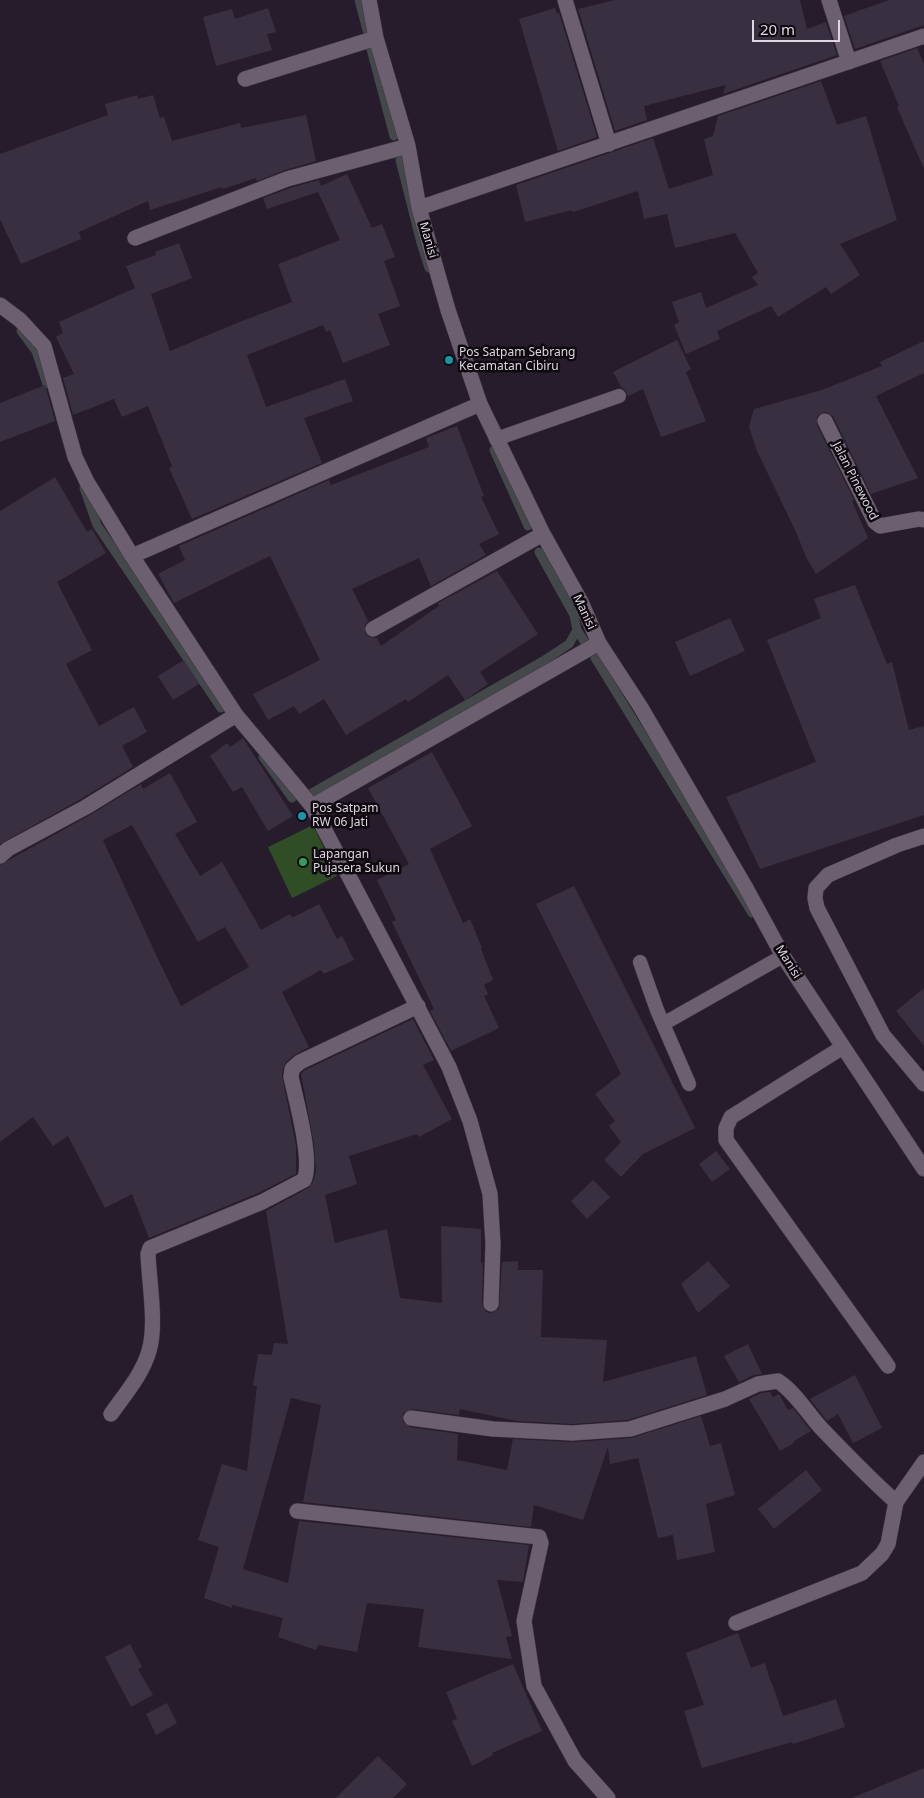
<!DOCTYPE html>
<style>
body{margin:0}
#map{position:relative;width:924px;height:1798px;overflow:hidden;background:#271c2b;font-family:"Noto Sans",sans-serif}
canvas{display:block}
.scale{position:absolute;left:752px;top:20px;width:88px;height:22px;box-sizing:border-box;border:2px solid #ded7e1;border-top:0;padding-left:6px;font-size:15px;line-height:18px;white-space:nowrap;color:#ded7e1;-webkit-text-stroke:4px #0d090f;paint-order:stroke}
</style>
<div id="map">
<canvas width="924" height="1798"></canvas>
<div class="scale">20 m</div>
</div>
<script>
const g = document.querySelector('canvas').getContext('2d');
g.lineJoin = 'round';
function fill(path, color) {
  g.fillStyle = color;
  g.fill(path, 'evenodd');
}
function trace(path, color, width, dash) {
  g.strokeStyle = color;
  g.lineWidth = width;
  g.lineCap = dash ? 'butt' : 'round';
  g.setLineDash(dash || []);
  g.stroke(path);
}
function write(font, color, halo, rows, align = 'center') {
  g.font = font + ' "Noto Sans",sans-serif';
  g.lineWidth = 5;
  g.setLineDash([]);
  g.textBaseline = 'middle';
  g.strokeStyle = halo;
  g.fillStyle = color;
  for (const [text, x, y, turn = 0] of rows) {
    g.save();
    g.translate(x, y);
    g.rotate((+turn || 0) * Math.PI / 180);
    g.textAlign = isNaN(turn) ? turn : align;
    if (halo) g.strokeText(text, 0, 0);
    g.fillText(text, 0, 0);
    g.restore();
  }
}
const green = new Path2D(`
 M313,825L337,876L292,898L268,847Z`);
const stream = new Path2D(`
 M359,0L367,30
 M371,49L394,136
 M400,160L421,243L429,268
 M21,331L36,351L47,384
 M494,450L528,526
 M84,488L97,525L221,708
 M577,630L584,641
 M595,658L752,913
 M263,757L292,798
 M312,793L543,661L569,644L577,630L574,615L539,552`);
const building = new Path2D(`
 M615,0H800L807,29L826,22L837,55L723,94L726,85L644,106L647,120L615,131L578,9Z
 M889,0H924V25L855,49L844,16Z
 M268,8L276,32L267,34L272,50L216,66L203,17L232,9L235,19Z
 M555,8L557,14L559,13L597,137L558,151L519,19Z
 M917,48L924,65V169L897,107L899,106L880,61Z
 M821,81L837,125L866,116L897,220L840,244L860,275L831,294L826,287L778,317L771,306L717,331L720,339L686,354L674,325L679,322L672,302L701,292L706,308L758,285L752,277L758,273L735,233L675,248L667,214L644,219L638,191L573,212L572,210L525,222L516,185L653,138L669,189L713,175L704,139L713,136L718,116Z
 M137,95L138,99L153,95L160,118L164,117L172,141L240,123L241,128L306,115L316,161L285,170L257,181L256,178L223,189L222,187L150,210L148,201L79,232L81,239L21,264L0,219V154L108,115L105,104Z
 M347,174L372,228L382,224L395,257L384,261L400,306L378,314L390,345L343,363L330,330L326,332L323,325L247,355L266,407L345,379L353,401L304,418L322,463L192,519L169,468L172,466L148,406L122,417L114,399L73,415L63,378L74,374L56,337L63,333L59,322L135,288L126,266L156,255L155,252L179,243L192,278L151,294L170,351L237,323L292,302L278,264L340,240L318,192L267,209L263,198L290,188L319,180L321,186Z
 M677,340L691,369L686,372L706,421L661,437L643,389L628,396L625,390L621,387L613,372Z
 M924,341V373L876,396L918,478L871,494L833,416L825,412L817,416V425L854,500L852,501L868,538L816,574L806,557L796,532L757,451L749,427L754,409L822,390L882,366L880,362Z
 M45,385L55,421L0,442V403Z
 M457,426L484,496L481,497L499,534L479,544L486,555L431,586L419,558L352,589L368,621L365,625V633L369,637L377,638L381,646L439,606L438,603L497,571L538,634L480,672L488,684L465,700L448,675L408,702L406,699L346,735L324,699L299,714L294,706L268,720L253,694L320,660L270,556L174,603L158,574L185,560L179,546L329,480L331,485L429,447L426,438Z
 M55,477L87,532L92,529L106,553L57,582L92,650L66,664L99,726L134,707L147,732L122,746L133,767L81,799L0,844V511Z
 M855,585L887,664L892,662L909,730L924,726V815L760,869L726,797L816,762L767,640L821,618L814,599Z
 M730,618L745,651L690,676L675,642Z
 M184,660L199,684L173,700L158,676Z
 M243,738L293,816L268,831L242,787L233,792L210,756L227,743L230,747Z
 M432,752L472,826L430,849L463,923L470,919L482,948L481,949L493,980L484,985L488,994L484,996L499,1028L451,1051L430,1011L434,1009L392,922L396,920L377,880L409,864L368,788Z
 M170,773L197,822L175,834L200,876L222,862L261,930L290,914L292,918L319,904L337,939L342,936L354,960L324,974L321,970L282,992L309,1047L296,1054L286,1062L283,1068L282,1076L296,1146V1174L258,1193L149,1238L132,1194L105,1208L68,1136L53,1146L33,1117L0,1142V865L90,815L141,784L143,789ZM132,825L198,942L225,927L249,967L181,1006L158,959L103,840Z
 M574,886L695,1128L643,1154L621,1177L604,1160L621,1142L609,1126L615,1121L595,1094L621,1074L536,904Z
 M924,988V1046L896,1011Z
 M413,1019L434,1060L423,1065L452,1119L419,1137L417,1134L349,1156L357,1184L325,1195L335,1243L387,1229L400,1298L442,1303L441,1226L481,1229V1263H483L482,1304L486,1312L491,1313L499,1309L502,1262L518,1261V1270H543L541,1337L607,1340L603,1382L696,1356L707,1395L628,1420L572,1424L517,1421L460,1409L459,1415L412,1409L403,1413V1422L410,1427L458,1434L457,1460L507,1470L513,1439L573,1442L631,1438L701,1416L710,1446L721,1443L735,1495L706,1504L715,1552L677,1560L673,1535L658,1538L638,1458L610,1464L608,1447L583,1520L534,1505L531,1527L303,1502L321,1405L291,1398L243,1569L288,1583L299,1521L529,1545L523,1582L497,1580L512,1636L506,1637L512,1659L418,1647L424,1609L367,1603L357,1652L318,1645L316,1650L278,1637L283,1618L232,1605V1608L204,1598L219,1547L198,1540L222,1464L247,1471L257,1386H253L258,1354L272,1355L274,1343L288,1344L266,1211L308,1188L313,1182L316,1171L314,1144L301,1074L305,1070Z
 M716,1151L730,1169L712,1182L699,1164Z
 M593,1180L610,1197L587,1219L571,1201Z
 M708,1261L730,1286L698,1313L681,1284Z
 M748,1344L762,1374L754,1375L739,1382L724,1356Z
 M855,1375L882,1428L853,1443L838,1414L827,1421L810,1399Z
 M770,1392L773,1397L779,1394L788,1410L793,1408L811,1431L794,1441V1443L780,1451L749,1399L761,1393Z
 M806,1470L822,1490L774,1529L758,1509Z
 M738,1633L751,1668L765,1663L771,1683H772L783,1716L836,1699L845,1727L793,1744L792,1742L702,1768L684,1711L704,1705L686,1653Z
 M130,1644L142,1667L138,1669L153,1695L131,1707L105,1657Z
 M513,1664L542,1731L492,1753L493,1755L472,1766L452,1721L457,1719L446,1692Z
 M167,1703L177,1723L156,1735L146,1714Z
 M378,1756L407,1784L393,1798H336Z
 M924,1768V1798H852Z`);
const lane = new Path2D(`
 M496,439L619,396
 M640,962L657,1010L689,1084
 M663,1024L783,956`);
const street = new Path2D(`
 M369,0L376,38L408,146L419,208L448,310L480,404L543,534L581,602L599,643L640,706L746,888L783,956L924,1169
 M565,0L609,144
 M829,0L849,62
 M245,79L376,38
 M419,208L924,36
 M135,238L287,179L408,146
 M0,305L20,320L44,346L75,457L87,482L132,556L236,715L312,806L599,643
 M825,421L875,522L880,526L919,519L924,520
 M132,556L480,404
 M373,629L543,534
 M312,806L449,1067L470,1121L490,1194L493,1244L491,1304
 M924,836L897,845L828,875L816,888L815,898L817,908L883,1035L924,1084
 M0,856L8,849L86,807L236,715
 M843,1047L731,1117L726,1128V1140L888,1366
 M111,1414C125,1394 142,1375 149,1351C157,1325 149,1282 148,1254L150,1248L262,1202L304,1180C313,1161 296,1100 291,1077L292,1069L300,1062L418,1006
 M411,1418L493,1429L572,1433L630,1429L725,1399L758,1384L778,1381C796,1393 808,1414 822,1429C846,1454 870,1479 896,1502
 M297,1511L539,1537L541,1543L524,1621L534,1686L575,1761L608,1798
 M736,1623L862,1573L882,1554L888,1544L896,1502L924,1462`);
const markers = [
 [449,360,5,"#0f9aa8"],
 [302,816,5,"#0f9aa8"],
 [303,862,5,"#2e9e5b"]
];
const streetNames = [
 ["Manisi",428,240,74],
 ["Jalan Pinewood",855,481,63],
 ["Manisi",584,612,65],
 ["Manisi",788,962,58]
];
const poiNames = [
 ["Pos Satpam Sebrang",459,353],
 ["Kecamatan Cibiru",459,367],
 ["Pos Satpam",312,809],
 ["RW 06 Jati",312,823],
 ["Lapangan",313,855],
 ["Pujasera Sukun",313,869]
];
fill(green, '#2f4e25');
trace(stream, '#43484b', 9);
fill(building, '#383041');
trace(lane, '#413944', 15);
trace(street, '#413944', 16);
trace(lane, '#6c6070', 14);
trace(street, '#6c6070', 15);
for (const [x, y, r, color] of markers) {
  const dot = new Path2D();
  dot.arc(x, y, r, 0, 2 * Math.PI);
  g.fillStyle = color;
  g.fill(dot);
  trace(dot, '#0d090f', 2);
}
write('12px', '#ded7e1', '#0d090f', streetNames);
write('12px', '#ded7e1', '#0d090f', poiNames, 'left');
</script>
